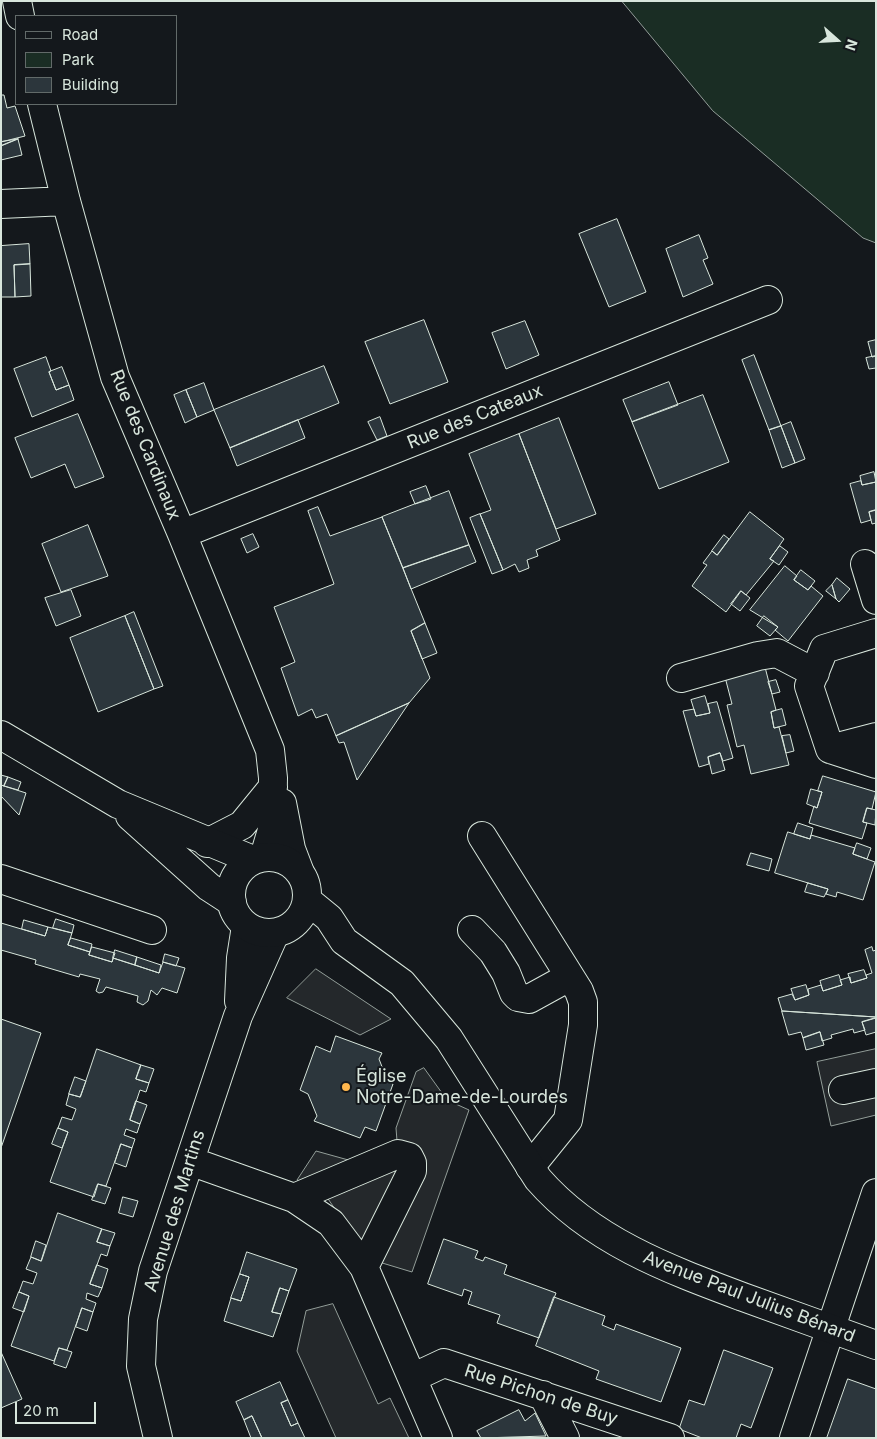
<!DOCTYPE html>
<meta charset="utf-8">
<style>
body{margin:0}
#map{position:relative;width:877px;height:1439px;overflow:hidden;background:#14181c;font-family:Inter,sans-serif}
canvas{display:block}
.frame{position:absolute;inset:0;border:2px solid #d8e6dc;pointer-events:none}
.legend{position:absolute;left:15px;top:15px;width:162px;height:90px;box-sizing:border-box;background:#14181c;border:1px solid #626a69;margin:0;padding:6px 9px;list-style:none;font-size:15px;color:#d8e6dc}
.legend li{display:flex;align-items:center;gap:10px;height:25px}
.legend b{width:25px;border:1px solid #626a69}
.north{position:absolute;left:812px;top:15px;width:50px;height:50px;-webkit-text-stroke:4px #14181c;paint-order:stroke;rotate:109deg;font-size:14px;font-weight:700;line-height:20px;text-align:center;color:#d8e6dc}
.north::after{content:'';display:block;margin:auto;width:18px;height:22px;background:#d8e6dc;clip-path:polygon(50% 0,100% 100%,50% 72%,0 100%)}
.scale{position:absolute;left:15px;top:1402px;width:81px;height:22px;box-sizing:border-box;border:2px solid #d8e6dc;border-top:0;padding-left:6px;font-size:15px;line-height:18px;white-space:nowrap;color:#d8e6dc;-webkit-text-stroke:4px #14181c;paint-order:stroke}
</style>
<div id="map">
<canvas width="877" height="1439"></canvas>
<div class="frame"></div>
<ul class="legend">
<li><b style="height:6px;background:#14181c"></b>Road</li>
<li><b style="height:14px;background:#1a2d24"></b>Park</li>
<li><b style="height:14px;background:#2c363c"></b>Building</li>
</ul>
<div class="north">N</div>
<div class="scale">20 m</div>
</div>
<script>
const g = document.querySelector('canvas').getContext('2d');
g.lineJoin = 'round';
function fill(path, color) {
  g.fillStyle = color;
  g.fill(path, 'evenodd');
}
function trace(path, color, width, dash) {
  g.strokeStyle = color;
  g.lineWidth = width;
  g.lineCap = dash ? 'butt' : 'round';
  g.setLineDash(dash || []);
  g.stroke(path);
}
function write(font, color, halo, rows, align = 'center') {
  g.font = font + ' Inter,sans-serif';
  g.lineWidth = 4;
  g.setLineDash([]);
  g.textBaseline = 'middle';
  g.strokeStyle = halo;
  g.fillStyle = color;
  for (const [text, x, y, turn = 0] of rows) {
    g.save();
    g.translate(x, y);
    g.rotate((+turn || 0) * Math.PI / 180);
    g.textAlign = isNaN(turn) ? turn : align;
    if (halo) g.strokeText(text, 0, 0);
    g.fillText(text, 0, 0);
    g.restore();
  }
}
const green = new Path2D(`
 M622,1H876V243L863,238L713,111Z`);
const parking = new Path2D(`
 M316,969L391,1019L360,1035L287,998Z
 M876,1049V1115L831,1126L817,1062Z
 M424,1068L447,1100L469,1110L412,1272L369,1259L320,1187L297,1180L316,1151L370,1166L398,1154L396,1128L416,1072Z
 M333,1304L378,1404L390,1398L409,1438H336L297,1351L306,1311Z`);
const building = new Path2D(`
 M1,95H4L7,108L15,106L25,136L1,142Z
 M18,139L1,146V142Z
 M18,139L22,155L1,160V146Z
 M617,219L646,292L609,307L579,234Z
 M699,235L708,258L703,260L713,284L683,297L666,249Z
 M29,244L30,264L14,265L15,297H1V246Z
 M30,264L31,296L15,297L14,265Z
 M424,320L448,382L390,404L365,342Z
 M525,321L539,355L506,369L492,333Z
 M876,340V356L872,357L868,342Z
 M754,355L781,426L769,430L742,360Z
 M876,356V368L869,369L866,358Z
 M46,357L51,371L49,372L56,390L69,385L74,400L32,417L14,369Z
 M324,366L339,403L230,448L214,410Z
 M62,367L69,385L56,390L49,372Z
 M669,382L678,405L632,422L623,400Z
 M204,383L214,410L197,417L186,390Z
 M186,390L197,417L185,423L174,395Z
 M703,395L729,462L659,489L632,422Z
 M78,414L104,477L75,488L65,464L31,478L15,438Z
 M380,417L387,436L377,440L368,422Z
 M559,418L596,514L556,529L519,434Z
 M298,420L305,438L237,466L230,448Z
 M791,422L805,459L795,463L781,426Z
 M781,426L795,463L782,468L769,430Z
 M519,434L560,540L536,550L538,556L527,560L529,568L519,572L515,564L503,570L480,514L491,510L469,454Z
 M874,472L876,482L862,485L860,476Z
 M861,481L862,485L876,482V510L869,512L871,520L861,523L850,484Z
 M426,486L431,499L415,504L410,492Z
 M449,491L469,545L403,568L382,517Z
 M318,507L330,536L382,517L425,623L411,631L430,678L409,703L336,736L327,714L316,718L312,709L298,716L281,668L295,662L274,607L334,584L308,511Z
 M876,510V523L872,524L869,512Z
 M750,512L784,539L770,559L774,561L746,595L741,591L726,612L692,586L707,565L703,563L712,551L717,555Z
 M480,514L503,570L492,574L470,518Z
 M88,525L108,576L61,592L42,544Z
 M253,534L259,547L247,553L241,539Z
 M724,535L729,539L717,555L712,551Z
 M469,545L476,562L411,589L403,568Z
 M780,546L788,552L779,565L770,559Z
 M785,566L797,576L794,580L808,590L811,586L823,596L788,641L775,630L778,627L750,610Z
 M801,570L815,581L808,590L794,580Z
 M837,578L850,589L839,602L836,599L832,585Z
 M832,585L836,599L826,591Z
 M71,590L81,616L56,626L45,598Z
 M741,591L750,598L740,611L731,604Z
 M134,612L163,686L154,689L125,616Z
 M125,616L154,689L98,712L70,638Z
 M764,616L778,627L770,636L757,626Z
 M425,623L437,653L422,659L411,631Z
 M765,667L776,710L771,712L774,728L779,727L789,765L751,774L744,745L737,747L727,705L732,704L725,677Z
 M776,680L780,692L772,694L768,682Z
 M705,696L710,713L696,716L691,700Z
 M717,702L733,758L723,761L720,753L708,757L709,764L699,767L683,711L694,709L696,716L710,713L708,704Z
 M409,703L357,780L344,742L339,743L336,736Z
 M782,709L786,725L774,728L771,712Z
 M790,735L794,751L786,753L782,736Z
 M720,753L725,770L712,774L708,757Z
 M1,775L8,777L4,786L1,785Z
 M823,776L876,792L872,809L867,808L863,822L867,823L862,839L809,823L814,806L817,808L822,792L818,791Z
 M8,777L21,782L18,790L4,786Z
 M1,785L26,793L19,815L1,796Z
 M811,789L822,792L817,808L807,804Z
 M867,808L876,810L875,825L863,822Z
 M798,823L813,828L810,839L794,834Z
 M788,832L810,839L811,835L855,848L853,854L875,862L863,900L837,892L836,897L826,894L828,889L775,873Z
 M857,843L871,848L867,859L853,854Z
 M751,853L772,859L769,871L747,865Z
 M808,883L828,889L824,897L805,892Z
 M56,919L74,925L72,933L53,928Z
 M24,920L48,927L45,936L22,929Z
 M1,923L45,936L48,927L72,933L68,945L90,952L89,955L112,962L113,958L159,973L163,962L185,968L177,993L162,988L157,995L151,990L148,1001L143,1005L137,1002L138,996L106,987L103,992L99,993L96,991L100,979L80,974L79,977L35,964L36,960L1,950Z
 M71,938L92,944L90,952L68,945Z
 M92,947L115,953L112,962L89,955Z
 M872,947L873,951L876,950V1017L782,1011L778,998L792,994L795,1000L809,995L808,989L821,985L823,991L842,985L840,980L850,977L851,983L867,978L866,975L872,973L865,950Z
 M115,950L137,957L135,965L113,958Z
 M165,954L179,958L176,966L163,962Z
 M137,957L161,965L159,973L135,965Z
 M864,970L867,978L851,983L848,974Z
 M839,975L842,985L823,991L820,981Z
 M806,985L809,995L795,1000L791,989Z
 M782,1011L876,1017V1018L862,1022L865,1030L854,1033L853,1029L831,1035L832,1038L822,1041L820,1032L803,1038L801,1032L789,1035Z
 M876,1018V1032L866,1035L862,1022Z
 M1,1019L41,1033L1,1148Z
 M820,1032L824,1045L806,1050L803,1038Z
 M336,1036L382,1053L379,1059L388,1082L393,1084L376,1131L365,1127L360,1138L314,1121L317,1116L308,1094L300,1090L316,1046L330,1052Z
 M97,1049L141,1065L136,1079L149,1083L146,1092L140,1090L130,1120L140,1124L137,1133L126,1129L124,1135L135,1139L132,1148L121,1144L106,1186L98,1184L94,1197L50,1182L68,1132L58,1128L62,1117L72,1120L76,1109L66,1105L69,1094L80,1097Z
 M141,1065L154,1069L149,1083L136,1079Z
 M75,1077L86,1081L80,1097L69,1094Z
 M136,1101L147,1105L140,1124L130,1120Z
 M58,1128L68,1132L62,1148L52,1144Z
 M121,1144L132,1148L126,1167L115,1163Z
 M98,1184L111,1188L105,1204L92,1200Z
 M123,1197L138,1201L133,1217L119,1213Z
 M58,1213L102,1229L97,1242L110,1246L107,1256L101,1254L90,1284L102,1288L98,1297L87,1293L86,1299L96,1303L93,1312L82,1308L67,1350L59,1348L54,1361L11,1346L29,1296L19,1292L23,1281L33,1284L37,1273L26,1269L31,1257L41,1261Z
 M102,1229L115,1233L110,1246L97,1242Z
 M444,1239L478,1251L475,1258L483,1261L485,1257L507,1265L504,1274L556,1293L539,1338L497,1323L500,1315L468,1304L472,1292L464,1289L462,1296L428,1284Z
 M36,1241L46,1245L41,1261L31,1257Z
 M247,1252L297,1269L289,1291L280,1288L272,1312L281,1314L273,1337L224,1321L231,1298L241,1301L249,1277L240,1274Z
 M97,1265L108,1269L102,1288L90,1284Z
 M240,1274L249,1277L241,1301L231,1298Z
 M280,1288L289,1291L281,1314L272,1312Z
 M19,1292L29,1296L24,1312L13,1308Z
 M554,1297L605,1316L602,1325L614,1330L616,1324L681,1348L661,1402L596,1379L599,1371L536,1346Z
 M82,1308L93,1312L87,1331L76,1327Z
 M59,1348L72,1352L66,1368L54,1364Z
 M724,1350L773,1368L751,1428L741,1424L736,1438H702L679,1429L689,1400L704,1405Z
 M1,1352L22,1399L1,1408Z
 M848,1379L876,1389V1438H827Z
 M280,1382L288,1400L281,1403L291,1426L298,1423L305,1438H262L252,1416L244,1420L236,1402Z
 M288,1400L298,1423L291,1426L281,1403Z
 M519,1410L525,1421L535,1413L546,1436L481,1438L477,1431Z
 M252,1416L262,1438H251L244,1420Z`);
const minor = new Path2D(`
 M17,1L20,16
 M42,104L66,201L115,377L182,534L270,750L273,778L272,830L264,857
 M1,204L66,201
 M182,534L768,300
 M865,564L876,600
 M876,633L824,649L809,686L830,749L876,737
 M681,678L758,656L777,653L815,673
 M830,749L876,764
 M282,803L291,849L299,870
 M482,836L579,991L583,1002V1025L568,1120L530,1167
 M207,843L242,825L273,787
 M1,879L152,930
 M472,930L493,952L506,973L514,993L518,997L529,999L569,977
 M239,1001L241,958L246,926
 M843,1090L876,1083
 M190,1161L294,1198L331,1223L364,1267L438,1438
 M294,1198L398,1154L409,1157L412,1163V1171L364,1267
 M412,1378L444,1363L670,1438
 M543,1395L565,1438
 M158,1438L141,1366L143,1319L153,1271L238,1016L275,933
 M794,1438L876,1193`);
const major = new Path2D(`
 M1,735L118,804L253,860
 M130,816L209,887L232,902
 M231 895a38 38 0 1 1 76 0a38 38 0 1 1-76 0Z
 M307,900L329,918L344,941L402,983L449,1039L538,1179C592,1241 668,1269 743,1297C787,1313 832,1329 876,1345`);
const markers = [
 [346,1087,5,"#ffb74d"]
];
const streetNames = [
 ["Rue des Cateaux",475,417,-22],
 ["Rue des Cardinaux",145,445,68],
 ["Avenue des Martins",175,1211,-73],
 ["Avenue Paul Julius Bénard",749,1297,21],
 ["Rue Pichon de Buy",541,1395,18]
];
const poiNames = [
 ["Église",356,1077],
 ["Notre-Dame-de-Lourdes",356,1098]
];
fill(green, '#1a2d24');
trace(green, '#939e99', 1);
fill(parking, '#24282b');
trace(parking, '#939e99', 1);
fill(building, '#2c363c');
trace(building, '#d8e6dc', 1);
trace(minor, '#d8e6dc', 30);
trace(major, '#d8e6dc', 30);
trace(minor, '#14181c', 28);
trace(major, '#14181c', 28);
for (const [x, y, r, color] of markers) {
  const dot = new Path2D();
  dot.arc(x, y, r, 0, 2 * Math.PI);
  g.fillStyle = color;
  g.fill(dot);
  trace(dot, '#14181c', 2);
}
write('18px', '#d8e6dc', '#14181c', streetNames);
write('18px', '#d8e6dc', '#14181c', poiNames, 'left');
</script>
